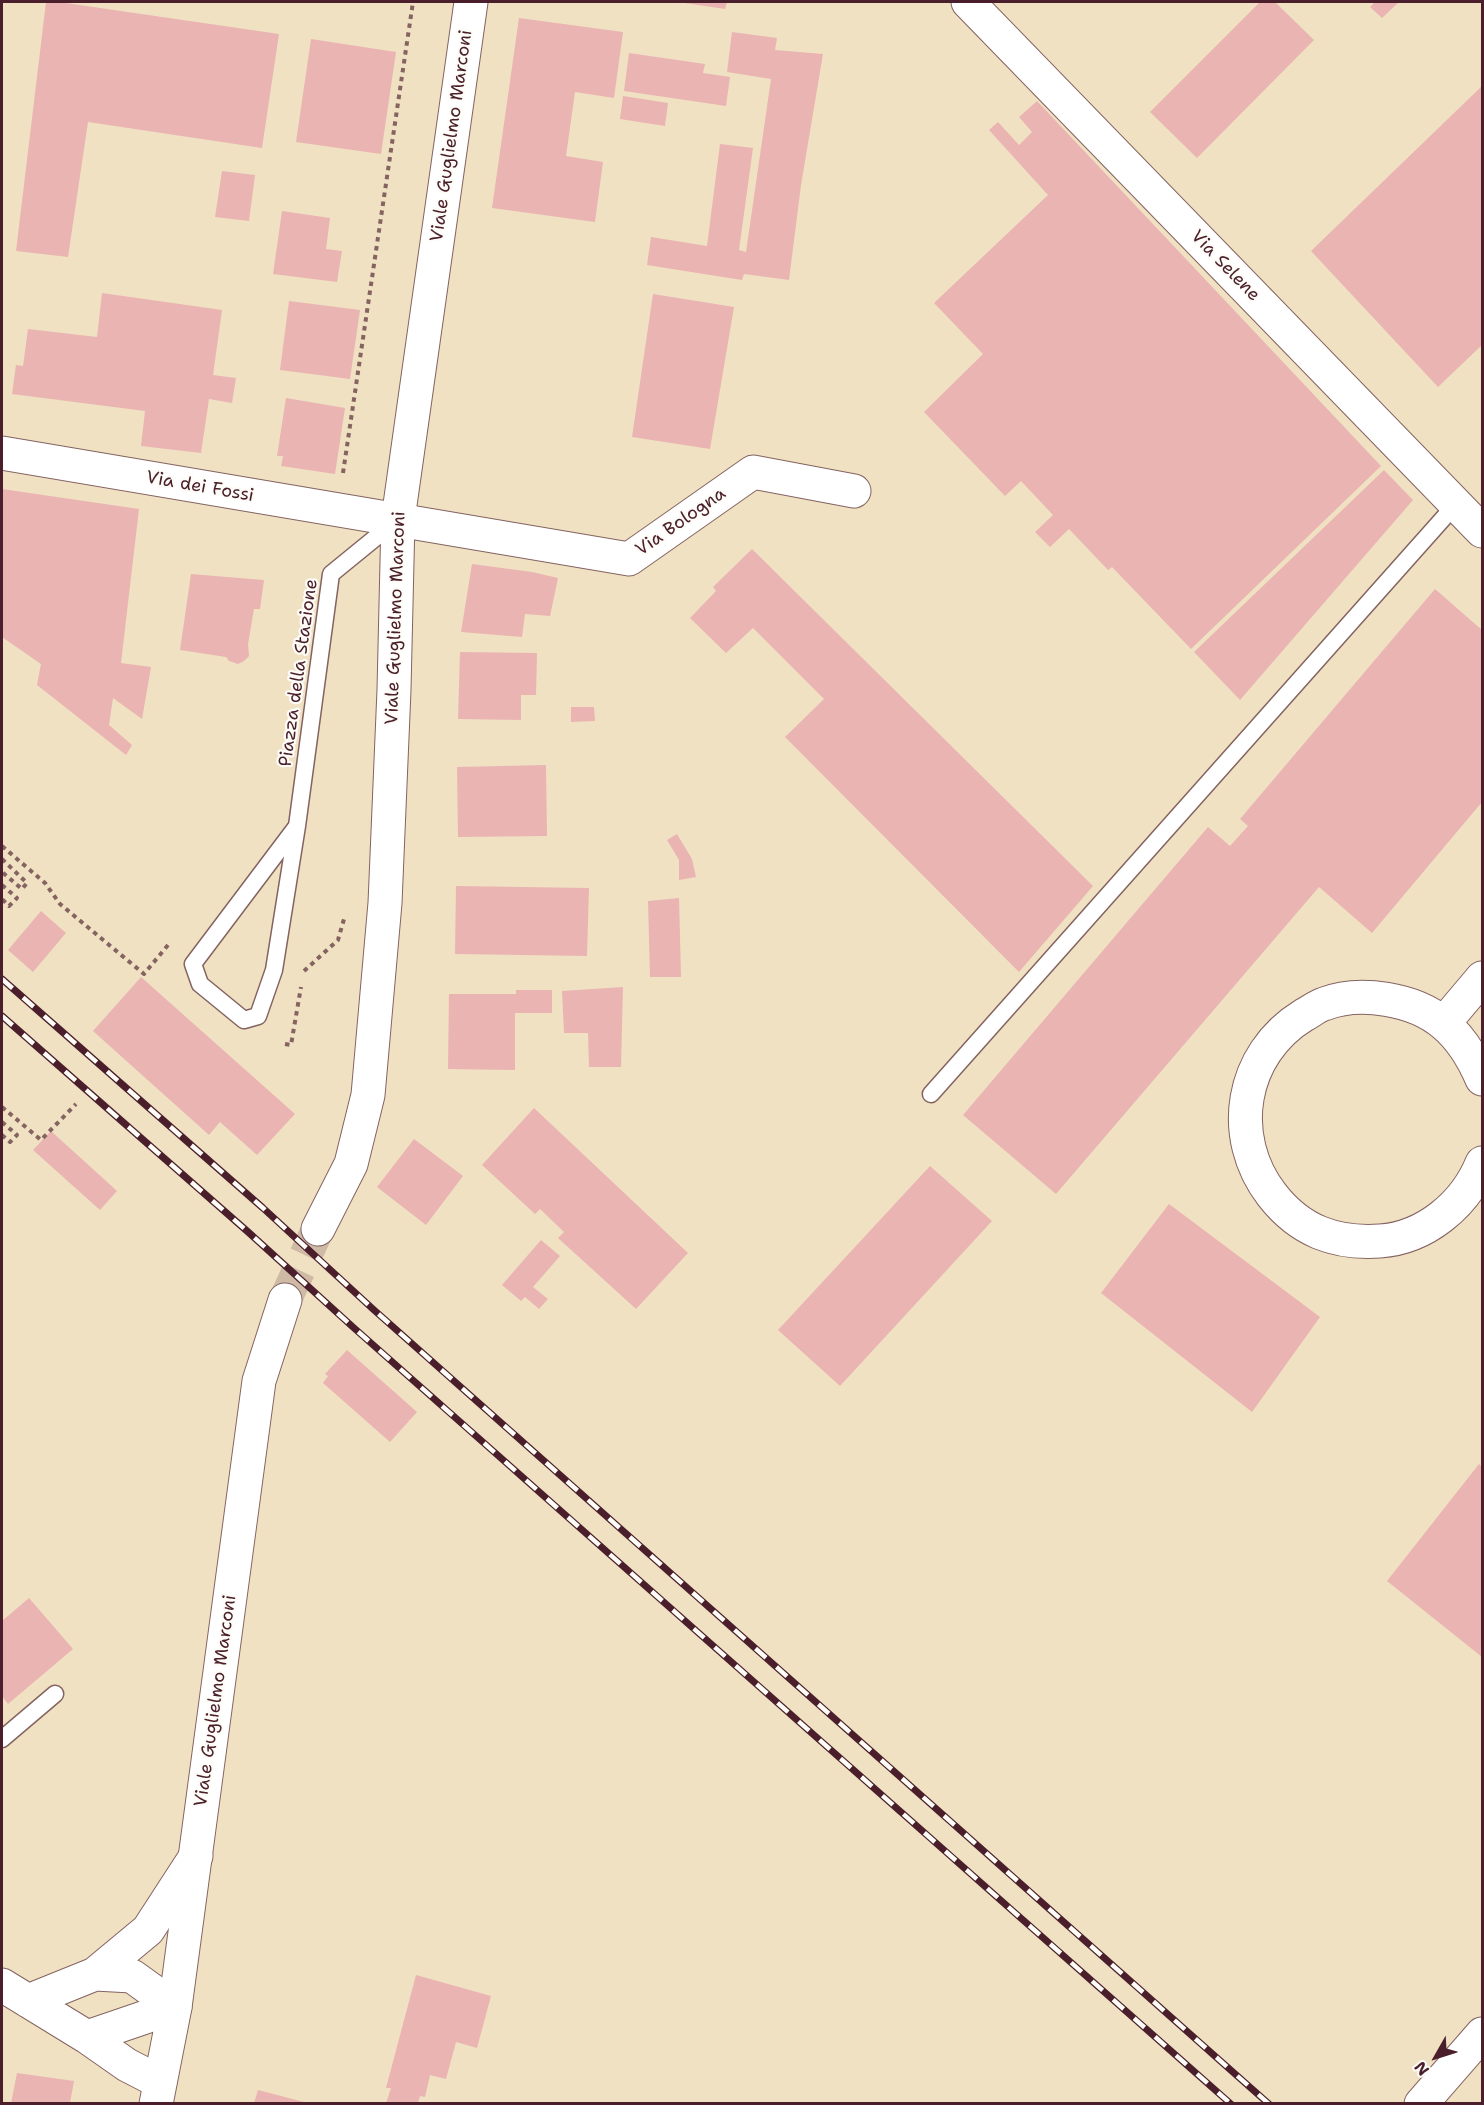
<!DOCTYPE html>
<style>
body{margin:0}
#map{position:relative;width:1484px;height:2105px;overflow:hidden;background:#f0e1c3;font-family:"Shantell Sans",sans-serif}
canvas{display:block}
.frame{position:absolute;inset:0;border:3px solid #4a1f2b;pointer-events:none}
.north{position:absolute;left:1406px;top:2027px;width:60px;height:60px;-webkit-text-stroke:4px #fdfcf7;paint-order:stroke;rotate:231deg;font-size:16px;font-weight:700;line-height:24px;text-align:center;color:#4a1f2b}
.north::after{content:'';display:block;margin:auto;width:21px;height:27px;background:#4a1f2b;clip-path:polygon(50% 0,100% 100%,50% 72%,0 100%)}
</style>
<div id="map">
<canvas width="1484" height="2105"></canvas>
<div class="frame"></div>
<div class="north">N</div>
</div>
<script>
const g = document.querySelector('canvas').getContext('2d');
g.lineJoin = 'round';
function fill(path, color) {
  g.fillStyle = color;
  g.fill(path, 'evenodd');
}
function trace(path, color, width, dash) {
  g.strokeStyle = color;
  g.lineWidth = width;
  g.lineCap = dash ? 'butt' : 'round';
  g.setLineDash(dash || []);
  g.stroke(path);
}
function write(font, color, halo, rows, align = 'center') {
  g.font = font + ' "Shantell Sans",sans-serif';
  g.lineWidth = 4.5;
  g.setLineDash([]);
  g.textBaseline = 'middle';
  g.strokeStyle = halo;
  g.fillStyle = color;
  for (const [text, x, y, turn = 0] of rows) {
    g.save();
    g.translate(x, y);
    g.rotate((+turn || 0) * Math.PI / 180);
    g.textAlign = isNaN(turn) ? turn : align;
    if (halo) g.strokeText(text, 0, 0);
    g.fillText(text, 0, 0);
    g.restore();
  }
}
const building = new Path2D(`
 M46,2H59L279,34L262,148L88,122L68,257L16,251Z
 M678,2H727L725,9Z
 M1260,2H1275L1314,40L1197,158L1150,112Z
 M1375,2H1399L1382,18L1370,7Z
 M519,18L623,32L614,98L575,92L566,156L603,162L595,222L492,208Z
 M732,32L777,38L775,50L823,54L801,185L789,280L744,274L742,280L647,265L651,237L707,246L720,144L753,148L739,250L746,252L771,79L727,72Z
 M311,39L396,52L381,154L296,142Z
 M629,53L705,64L703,73L730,77L726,106L624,91Z
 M1482,86V345L1438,387L1311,251Z
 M623,96L668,103L665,126L620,119Z
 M1037,101L1381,466L1191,649L1112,567L1108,570L1069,529L1050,547L1035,532L1053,515L1021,481L1005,496L924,412L983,354L934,303L1048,195L989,130L998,122L1019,145L1032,132L1019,117Z
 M222,171L255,175L249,221L215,217Z
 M282,211L330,218L326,249L342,251L337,282L273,274Z
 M102,293L222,310L213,375L236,378L232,403L209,399L201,453L141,446L145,411L12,394L16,365L23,366L28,329L97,337Z
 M653,294L734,307L710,449L632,437Z
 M289,301L360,310L350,379L280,370Z
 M286,398L345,408L335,474L281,466L283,456H277Z
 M1384,470L1413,500L1240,700L1194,652Z
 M2,489L139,509L121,663L151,667L142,719L113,698L109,725L132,745L126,755L37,685L41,664L2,637Z
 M752,549L1093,886L1019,972L785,737L824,699L753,628L726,653L690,618L716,591L713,587Z
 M472,564L532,572L558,578L550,616L525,614L522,637L461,632Z
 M191,574L264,580L260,609H254L248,644L249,656L244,661L238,664L229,661L226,657L180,650Z
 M1435,589L1482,630V802L1372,933L1319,887L1056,1194L963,1115L1208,827L1230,846L1248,826L1240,819Z
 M460,652L537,653L536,695H521V720L458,719Z
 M571,707H594L595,721L571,722Z
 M546,765L547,836L458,837L457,767Z
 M677,834L692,859L696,877L679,880V860L667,840Z
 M456,886L589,888L587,956L455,954Z
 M679,898L681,977H650L648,901Z
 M41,911L66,933L33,972L8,950Z
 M141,977L295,1114L257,1155L220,1122L209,1135L93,1031Z
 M623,987L621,1067H589L588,1033H564L562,991Z
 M516,990H552V1013H515V1070L448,1069L449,994H516Z
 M534,1108L688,1253L636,1309L558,1238L564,1232L540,1209L535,1214L482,1165Z
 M51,1131L117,1191L100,1210L33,1150Z
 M414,1139L463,1176L426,1225L377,1187Z
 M930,1166L992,1221L840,1386L778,1330Z
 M1169,1204L1320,1317L1252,1412L1101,1293Z
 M541,1240L560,1256L533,1287L548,1299L539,1309L525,1297L521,1301L502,1285Z
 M347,1350L417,1412L390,1442L323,1383L328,1376L325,1374Z
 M1479,1464L1482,1467V1657L1387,1581Z
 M29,1598L73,1649L8,1704L2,1696V1621Z
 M416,1975L491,1996L477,2048L456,2042L446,2079L430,2075L425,2097L420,2096L418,2103H386L391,2088H386Z
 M17,2073L74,2081L70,2103H11Z
 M258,2090L308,2103H254Z`);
const secondaryTunnel = new Path2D(`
 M285,1300L318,1229`);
const path = new Path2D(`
 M343,473L413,2
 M2,846L45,883L60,904L144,974L168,945
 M2,859L27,883L22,889L2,872
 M2,885L17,898L9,906L2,899
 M304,971L338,940L344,919
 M285,1044L291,1045L301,987
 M2,1107L41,1140L76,1104
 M2,1122L17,1135L10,1142L2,1135`);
const lane = new Path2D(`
 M297,826L274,970L258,1016L244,1020L200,984L193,964L297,826L331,574L396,521
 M931,1094L1456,504
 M2,1739L55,1694`);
const street = new Path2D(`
 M968,2L1482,531
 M2,453L629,559L753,472L854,491
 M1444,1023L1482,978
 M1482,1079C1473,1058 1462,1039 1444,1024C1415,999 1360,990 1324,1004C1317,1006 1310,1012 1304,1015C1240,1054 1227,1137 1272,1195C1300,1231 1335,1244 1380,1241C1425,1238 1465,1205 1482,1163
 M95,1974L148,1930L196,1856
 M2,1985L87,2037L175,2007
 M28,2001L95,1974L132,1976L175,2007
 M87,2037L127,2065L160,2082`);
const secondary = new Path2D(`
 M318,1229L351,1164L368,1095L385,903L394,690L398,519L471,2
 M156,2104L175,2007L259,1381L285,1300`);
const primary = new Path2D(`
 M1421,2104L1482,2034`);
const rail = new Path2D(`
 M2,979L263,1208L374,1310L1269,2104
 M2,1016L247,1231L354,1328L1231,2104`);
const streetNames = [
 ["Viale Guglielmo Marconi",452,136,-82],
 ["Via Selene",1225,266,46],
 ["Via dei Fossi",200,487,10],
 ["Via Bologna",681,522,-35],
 ["Viale Guglielmo Marconi",396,618,-88],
 ["Piazza della Stazione",299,673,-82],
 ["Viale Guglielmo Marconi",216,1701,-82]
];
fill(building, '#eab4b2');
trace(secondaryTunnel, '#cfbaa5', 33, [33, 16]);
trace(lane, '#846360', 19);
trace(street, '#846360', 35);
trace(secondary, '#846360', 35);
trace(primary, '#846360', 35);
trace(path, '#846360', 4, [4.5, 4.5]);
trace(lane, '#fff', 16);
trace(street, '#fff', 33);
trace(secondary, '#fff', 33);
trace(primary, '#fff', 33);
trace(rail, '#4a1f2b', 7);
trace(rail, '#fdfcf7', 4.5, [14]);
write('18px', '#4a1f2b', '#fdfcf7', streetNames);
</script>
